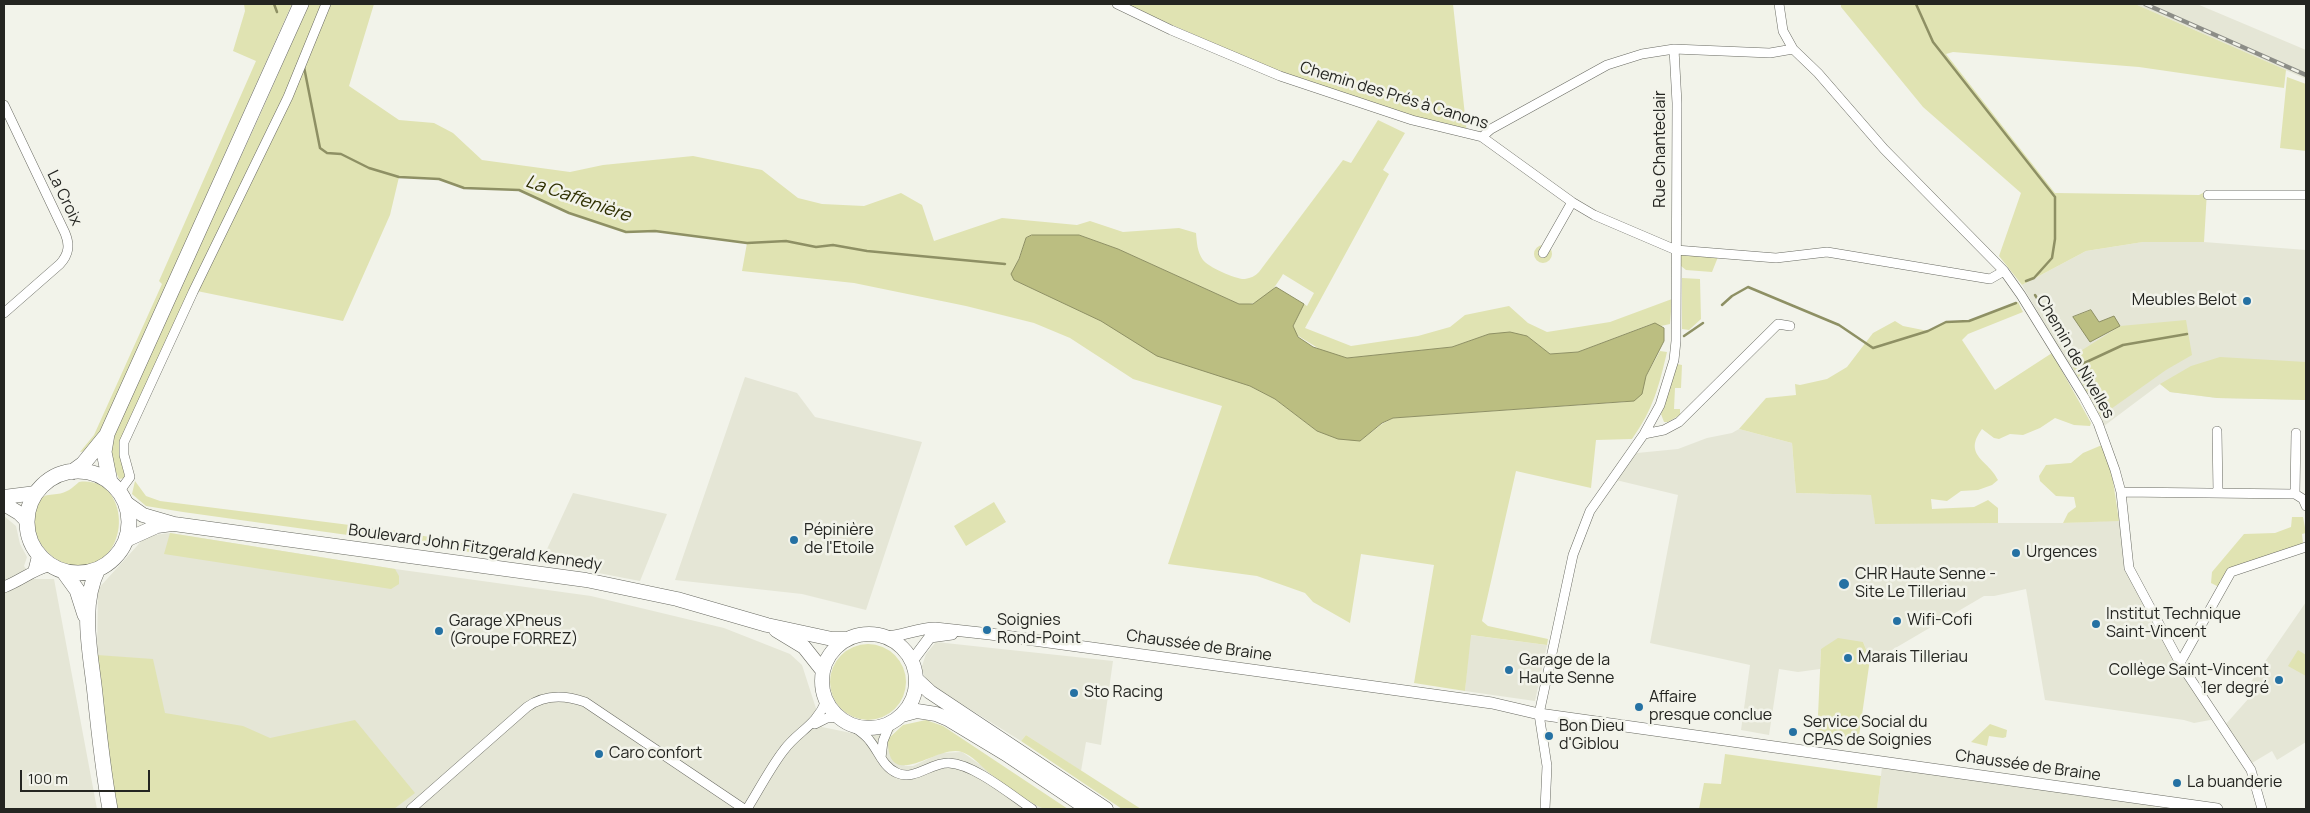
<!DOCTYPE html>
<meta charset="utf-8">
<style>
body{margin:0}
#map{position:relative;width:2310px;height:813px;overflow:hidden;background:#f2f3ea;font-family:Manrope,sans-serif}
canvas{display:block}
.frame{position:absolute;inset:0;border:5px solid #242521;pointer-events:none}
.scale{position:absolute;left:20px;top:770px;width:130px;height:22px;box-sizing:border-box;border:2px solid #242521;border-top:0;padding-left:6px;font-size:15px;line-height:18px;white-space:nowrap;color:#242521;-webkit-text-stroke:4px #f2f3ea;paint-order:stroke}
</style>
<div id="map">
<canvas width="2310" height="813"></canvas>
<div class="frame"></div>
<div class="scale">100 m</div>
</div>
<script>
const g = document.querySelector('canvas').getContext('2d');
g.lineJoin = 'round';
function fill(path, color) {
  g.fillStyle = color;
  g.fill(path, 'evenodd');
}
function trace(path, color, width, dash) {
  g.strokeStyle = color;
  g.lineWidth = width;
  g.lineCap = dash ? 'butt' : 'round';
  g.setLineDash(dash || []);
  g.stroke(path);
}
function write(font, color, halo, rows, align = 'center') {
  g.font = font + ' Manrope,sans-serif';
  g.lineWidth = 5;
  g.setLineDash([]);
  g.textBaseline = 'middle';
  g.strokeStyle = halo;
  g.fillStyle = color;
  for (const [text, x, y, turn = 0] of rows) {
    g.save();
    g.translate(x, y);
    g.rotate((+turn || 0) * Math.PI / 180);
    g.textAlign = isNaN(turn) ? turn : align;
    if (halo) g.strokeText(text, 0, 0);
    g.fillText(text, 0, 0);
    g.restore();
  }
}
const built = new Path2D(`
 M2135,4H2197L2306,50V79Z
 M2143,242H2204L2306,250V400L2217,398L2170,392L2160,384L2104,426L2022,285L2086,251Z
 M745,377L797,393L815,417L922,442L866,610L802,594L675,580Z
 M1739,429L1792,443L1796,493L1872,495L1875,523H2063L2127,520L2132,567L2178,658L2221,718L2194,723L2184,720L2045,700L2026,589L1994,596H1984L1880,657L1870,659L1863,642L1821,649L1820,669L1798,672L1779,669L1769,735L1741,730L1750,665L1650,643L1678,495L1616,480L1637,453L1678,449L1707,438L1732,433Z
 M573,493L667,514L640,581L541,562Z
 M4,516L16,526L20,544L27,557L24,566L33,579H54L97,809H4Z
 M170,533L395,569L591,596L724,628L790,654L802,665L822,727L856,734L895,730L888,739L905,766H913L941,753L962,752L1044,809H117L97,655L98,589L146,536Z
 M2306,602V742L2277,760L2272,751L2252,763L2226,724L2249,698L2244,692Z
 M1470,635L1547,645L1535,701L1465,691Z
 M936,642L1113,661L1101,745L1086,742L1081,771L1026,735L1021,741L928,683L921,669L926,654Z
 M1882,767L2155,804L2154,809H1877Z`);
const green = new Path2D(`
 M244,4H292L99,435L87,451L80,452L94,435L162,284L159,281L256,61L233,51L245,11Z
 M309,4H323L285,95L120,442C120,452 126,469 124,478L119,479L112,462L110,440L260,115Z
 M328,4H374L349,86L399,120L434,123L453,133L482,160L570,172L603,165L693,156L762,170L798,198L822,204L864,206L901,193L922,205L934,241L1002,218L1077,225L1090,221L1123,232L1179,228L1196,233C1197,243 1197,251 1203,260C1208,267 1237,280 1245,279C1251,278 1255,276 1259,272L1343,160L1351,163L1378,120L1405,133L1383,170L1389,174L1305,328L1351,346L1418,336L1450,327L1465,315L1509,306L1528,323L1547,332L1610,322L1672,299L1670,324L1661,326L1651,324L1578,352L1550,354L1527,336L1489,334L1452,347L1347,358L1326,353L1295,334L1293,326L1304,304L1307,306L1314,293L1283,274C1273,291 1261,307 1239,304L1118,249L1079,235H1032L1026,238C1021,253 1015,265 1014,280L1214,373L1250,386L1275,399L1317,431L1360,441L1382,424L1393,418L1626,402L1646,376L1660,351L1667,352C1659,386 1653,410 1632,439L1596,440L1591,488L1516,471L1482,621L1488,626L1548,639L1547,645L1471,635L1465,691L1414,683L1434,565L1361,554L1350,623L1313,602L1305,593L1257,576L1168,564L1222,406L1133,379L1070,338L1034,323L966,306L854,283L742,271L747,243L655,231L626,232L569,213L519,190L464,188L439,179L399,177L390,215L343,321L197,291Z
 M1124,4H1453L1467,134L1282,73Z
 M1841,4H2135L2286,70L2284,88L2139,67L1953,52L1946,54L2055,193L2199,195L2207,191L2204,242H2143L2086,251L2022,285L1999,256L2021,193L1923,107L1841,7Z
 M2287,77L2306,84V151L2280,148Z
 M1534 254a9 9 0 1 1 18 0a9 9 0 1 1-18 0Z
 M1680,253L1718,257L1712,272L1686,270L1681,266Z
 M1682,278L1700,279L1701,319L1689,330L1682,329Z
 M2018,302L2023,312L1968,334L1962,340L1995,390L2052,353L2091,423L2090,426L2074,425L2055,418L2040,428L2023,435L2010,434L1999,439L1994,438L1982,429C1962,456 1989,460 1998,480L1992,485L1978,490L1961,491L1947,501L1931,499L1932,509L1974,507L1988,500L1998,508V523L1875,524L1871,495L1796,493L1792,443L1739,429L1766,398L1796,395L1795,384L1800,385L1827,379L1847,367L1873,333L1895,321L1903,326L1928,331L1944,323L1969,321Z
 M2186,320L2192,355L2166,370L2101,416L2068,359L2120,326Z
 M2220,357L2306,362V400L2217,398L2170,392L2160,384L2191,366Z
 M1677,364L1682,365L1681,388H1675L1674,409H1680V415L1668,422H1664L1661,414Z
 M2102,445L2112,474L2119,521L2063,523L2068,513L2076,507L2074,497L2056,496L2040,481L2039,476L2046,465L2071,463L2083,453Z
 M135,481L146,496L160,501L397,531L542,558L541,562L183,512L146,506L132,494Z
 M79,482C133,474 134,573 72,565C44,561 21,523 42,498C46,494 51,495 57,494C67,493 72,488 79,482Z
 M994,502L1006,522L966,546L954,526Z
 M2292,517H2303L2306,533L2302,534L2303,543L2301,546L2236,566L2219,587L2211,583L2212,572L2244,534L2275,533L2291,527Z
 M170,533L395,569L399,576V584L391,589L164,554Z
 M1838,638L1863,642L1870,659L1858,743L1817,738L1821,649Z
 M830 682a38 38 0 1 1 76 0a38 38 0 1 1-76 0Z
 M2298,650L2306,655V676L2288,666Z
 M97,655L153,659L165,713L243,726L270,738L355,720L415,793L394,809H117L109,763Z
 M926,720L943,726L1068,809C1061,809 1052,811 1045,809C1037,808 995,778 987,771C979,764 973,756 962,752C938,743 887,795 888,739L903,725Z
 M1990,724L2007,730L2006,737L2003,738L1989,736L1987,746L1971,742Z
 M1026,735L1141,809H1122L1021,741Z
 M1725,754L1881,776L1877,809H1699L1704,783L1721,784Z`);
const water = new Path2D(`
 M1032,235H1079L1118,249L1239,304H1253L1276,287L1304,304L1293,326L1298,337L1313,347L1347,358L1452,347L1489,334L1510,332L1527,336L1550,354L1578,352L1655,323L1664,328V341L1646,376L1642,394L1634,401L1393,418L1382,423L1360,441L1338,439L1317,431L1275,399L1250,386L1157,356L1101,321L1014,280L1011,274L1019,259L1026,238Z
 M2091,310L2099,322L2114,316L2120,326L2090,342L2073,317Z`);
const stream = new Path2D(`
 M274,4L277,12
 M1916,4L1933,42L2055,197V239L2052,258L2034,278L2026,281
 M304,67L320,148L327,153L341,154L369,168L399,177L439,179L464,188L519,190L569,213L626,232L655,231L747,243L786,241L816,247L833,245L867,251L1005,264
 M2035,295L2080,365L2123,345L2187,334
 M1722,305L1732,296L1748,287L1839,325L1873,348L1928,331L1946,322L1969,321L2016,303
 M1684,336L1703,323`);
const minor = new Path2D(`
 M1117,4L1171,30L1280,76L1412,120L1482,137L1572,202L1594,215L1676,250L1776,258L1827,252L1990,279L2004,271
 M1779,4L1783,31L1793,49L1818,73L1884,149L2004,271L2021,295L2084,397L2098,423L2115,470L2121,492L2129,568L2180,663L2251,770L2262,809
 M4,105L65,233C70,245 69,254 60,264L4,313
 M1482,137L1491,129L1607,65L1642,54L1674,49L1770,53L1793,49
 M2208,195H2306
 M1543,253L1572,202
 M2217,431L2218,493
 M1644,434L1664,430L1679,422L1778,324L1790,326
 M119,492L130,477L124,455V442L193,292L288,97L326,4
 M2121,492L2295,494L2303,499L2306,506
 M2295,494L2296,433
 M2180,663L2231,572L2306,547
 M815,724L827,718L838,717
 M853,726C859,731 866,735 870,741C879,752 883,767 897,773C915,781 931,762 949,763C974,764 1011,795 1032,809
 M881,758L883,741L890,724
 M411,809L527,707C545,694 565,695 585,702L744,809
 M747,809C759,790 770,768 784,750C798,731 816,726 826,701
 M1545,809L1547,766L1539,714L1573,555L1590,511L1644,434L1660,405L1674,360L1676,341L1677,103L1674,49`);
const tertiary = new Path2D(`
 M34,570L38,554
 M4,587C22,580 32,570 51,565
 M886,637C903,636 918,628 935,628L990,634L1492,703L1539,714L2217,809
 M912,661L930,637L952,634`);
const primary = new Path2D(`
 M4,497L36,493
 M126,503L143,515L174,524L586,580L677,599L767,625L832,639H847
 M4,504L19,513L27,521
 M126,540L157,526L172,524
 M776,630L804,647L823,671
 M822 681a47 47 0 1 1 94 0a47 47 0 1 1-94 0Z
 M916,679L930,692L1106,809
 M902,715L917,711L936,714L948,719L1006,754L1088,809`);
const trunk = new Path2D(`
 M27 522a51 51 0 1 1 102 0a51 51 0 1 1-102 0Z
 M72,472L83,464L105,437
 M110,482L104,452L107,434L301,4
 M98,569C79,607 91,654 95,694C99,733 103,771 110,809
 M64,572L77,590L85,615`);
const rail = new Path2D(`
 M2145,4L2306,75`);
const markers = [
 [2247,301,5,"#2571a3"],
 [794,540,5,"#2571a3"],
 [2016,553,5,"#2571a3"],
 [1844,584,6,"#2571a3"],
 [1897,621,5,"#2571a3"],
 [2096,624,5,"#2571a3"],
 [987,630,5,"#2571a3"],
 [439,631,5,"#2571a3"],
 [1848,658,5,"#2571a3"],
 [1509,670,5,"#2571a3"],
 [2279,680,5,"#2571a3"],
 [1074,693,5,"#2571a3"],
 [1639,707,5,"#2571a3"],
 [1793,732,5,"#2571a3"],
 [1549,736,5,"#2571a3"],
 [599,754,5,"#2571a3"],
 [2177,783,5,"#2571a3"]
];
const streetNames = [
 ["Chemin des Prés à Canons",1394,96,17],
 ["Rue Chanteclair",1661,149,-90],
 ["La Croix",64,198,64],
 ["Chemin de Nivelles",2075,357,60],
 ["Boulevard John Fitzgerald Kennedy",475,548,8],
 ["Chaussée de Braine",1199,646,8],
 ["Chaussée de Braine",2028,766,8]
];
const poiNames = [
 ["Meubles Belot",2237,301,"right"],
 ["Pépinière",804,531],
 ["de l'Etoile",804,549],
 ["Urgences",2026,553],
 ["CHR Haute Senne -",1855,575],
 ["Site Le Tilleriau",1855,593],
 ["Institut Technique",2106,615],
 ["Saint-Vincent",2106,633],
 ["Soignies",997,621],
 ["Rond-Point",997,639],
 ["Wifi-Cofi",1907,621],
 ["Garage XPneus",449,622],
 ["(Groupe FORREZ)",449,640],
 ["Marais Tilleriau",1858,658],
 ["Garage de la",1519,661],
 ["Haute Senne",1519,679],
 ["Collège Saint-Vincent",2269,671,"right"],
 ["1er degré",2269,689,"right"],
 ["Sto Racing",1084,693],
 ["Affaire",1649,698],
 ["presque conclue",1649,716],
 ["Service Social du",1803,723],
 ["CPAS de Soignies",1803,741],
 ["Bon Dieu",1559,727],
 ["d'Giblou",1559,745],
 ["Caro confort",609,754],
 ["La buanderie",2187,783]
];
const waterNames = [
 ["La Caffenière",578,199,19]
];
fill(built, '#e5e6d6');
fill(green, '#e0e3b2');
fill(water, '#bbbe81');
trace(water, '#8e9064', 1);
trace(stream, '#8e9064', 2.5);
trace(minor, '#696a62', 10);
trace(tertiary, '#696a62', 12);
trace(primary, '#696a62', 15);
trace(trunk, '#696a62', 16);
trace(minor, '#fff', 9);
trace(tertiary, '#fff', 11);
trace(primary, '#fff', 14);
trace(trunk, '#fff', 15);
trace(rail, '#8c8d87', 4.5);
trace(rail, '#f2f3ea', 2.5, [8]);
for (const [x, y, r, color] of markers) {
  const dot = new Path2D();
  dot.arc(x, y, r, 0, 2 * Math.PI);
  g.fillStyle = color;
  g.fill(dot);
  trace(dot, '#f2f3ea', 2);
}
write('16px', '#242521', '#f2f3ea', streetNames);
write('16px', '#242521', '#f2f3ea', poiNames, 'left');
write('italic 18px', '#2e2f00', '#f2f3ea', waterNames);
</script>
